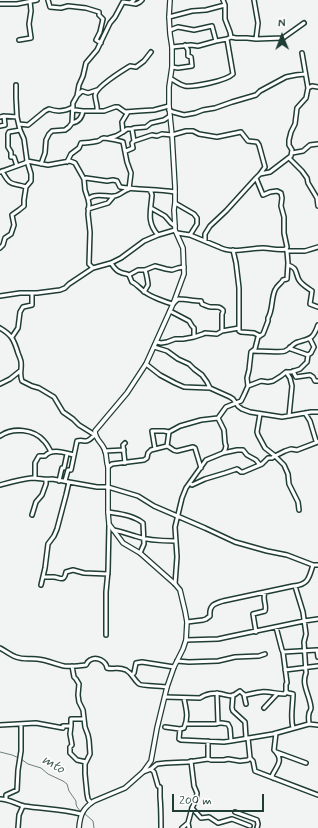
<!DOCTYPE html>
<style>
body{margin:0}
#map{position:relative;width:318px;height:828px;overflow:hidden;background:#f2f3f3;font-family:Mynerve,sans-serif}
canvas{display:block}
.north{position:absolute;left:262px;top:16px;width:40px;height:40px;-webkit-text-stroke:3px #fff;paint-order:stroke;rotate:359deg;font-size:11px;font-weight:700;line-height:16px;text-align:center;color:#1f3d34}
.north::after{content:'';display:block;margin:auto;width:14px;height:18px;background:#1f3d34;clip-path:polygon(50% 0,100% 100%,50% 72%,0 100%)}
.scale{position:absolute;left:172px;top:794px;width:92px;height:18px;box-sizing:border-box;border:2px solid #1f3d34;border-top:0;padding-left:5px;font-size:12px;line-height:14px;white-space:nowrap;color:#1f3d34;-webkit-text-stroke:3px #fff;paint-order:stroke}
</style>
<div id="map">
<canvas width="318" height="828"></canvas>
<div class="north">N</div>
<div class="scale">200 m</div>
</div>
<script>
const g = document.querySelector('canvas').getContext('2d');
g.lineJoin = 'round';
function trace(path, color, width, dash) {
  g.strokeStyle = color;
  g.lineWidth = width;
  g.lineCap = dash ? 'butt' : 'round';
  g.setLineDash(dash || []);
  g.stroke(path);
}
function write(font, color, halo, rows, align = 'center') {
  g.font = font + ' Mynerve,sans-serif';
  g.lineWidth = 3;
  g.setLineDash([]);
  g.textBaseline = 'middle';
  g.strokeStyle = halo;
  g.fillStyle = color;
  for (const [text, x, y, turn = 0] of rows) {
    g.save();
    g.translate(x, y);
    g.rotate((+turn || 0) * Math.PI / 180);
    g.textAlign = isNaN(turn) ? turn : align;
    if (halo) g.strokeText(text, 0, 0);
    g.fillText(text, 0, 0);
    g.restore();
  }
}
const stream = new Path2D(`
 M0,752L12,755L19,758
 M21,759L28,764L41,768L48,774L63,781L67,784L69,791L76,801V804L77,807L81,812
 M84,813L93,821L94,828`);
const minor = new Path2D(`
 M48,0L50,7L61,8L68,6L86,8L99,12V15L103,19L100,32L96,40L101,43
 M254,0L258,23L256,39
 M130,3L136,4L140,2L142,0
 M0,4H17L37,0
 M225,5V19L230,32L231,37
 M169,17L192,11L206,10L225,5L223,0
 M170,30L178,27L194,30L212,26L216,41
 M19,40L31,38L29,24L31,11L30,1
 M172,47L191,45L198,46L216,41L227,39L231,37L236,38H247L256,39L283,38L304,23
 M302,53L308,88
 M172,67L178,68L192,66L191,57L188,56V50L185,45
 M171,79C176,81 179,85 185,86C194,87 226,81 233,74L227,39
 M77,96L82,91L88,93L97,90
 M169,110L173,112L184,115L195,113L203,110L215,108L232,102L256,95L260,91L286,77L296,75L305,74
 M73,111L75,110L83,111H104L115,107H118L125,112L138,111L154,110L169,106
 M97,111C98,105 95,101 95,95C97,86 122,71 130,66L136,67L144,61L151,52
 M0,117L4,116L17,117
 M72,123C79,122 82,117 83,111
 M19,124L28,125L45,111L49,109C57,112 66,111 73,107
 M0,126L5,125L4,116
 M132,129L134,128L146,127L151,123L164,120L170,116
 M123,132L127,129H132L134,141L132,143L133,148L126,151
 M109,138L116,136L123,132L122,122L128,112
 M134,141L152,135L157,136L162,134L172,135L186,131H193L199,134L217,137L241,132L248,141L257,142L259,145L265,167L260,174
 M292,153L303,151L310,145L318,144
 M289,158L302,171L307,178L308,183L317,198L318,206
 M67,162L71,154L79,148L81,143C87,143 93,142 98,141C103,139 99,139 104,138C107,138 121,141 123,142L127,162L131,173L129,189C124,190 119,196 114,196C109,197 99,194 94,196C92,196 90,198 88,199
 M41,164L45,153L46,140L49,134L52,131L65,130L69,127L72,123L73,103L77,96L79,85L83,76L86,63L97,50L110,23L115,17L123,2L130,3L134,0
 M17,166L14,157H11V152L8,147V134L9,132L20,130
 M2,171C11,188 12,182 26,187L31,181V174L27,161L24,139L20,130L17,117L16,98V85
 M0,172L25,163L27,161L48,165L70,161L75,163L84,179L85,190L88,199L89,204L88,214L90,232L89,264L93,268
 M256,178L263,195L270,192L277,191L281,193L282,198L281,206L284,217V233L287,247L286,249
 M84,179L86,178L107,181L113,180L117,181L120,187C138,190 157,189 175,192
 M149,190L151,192L152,195C151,210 146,222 158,235
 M175,203L194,214L197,218V224L190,235
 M151,208L165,216L171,223L175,226
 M88,209L108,203L113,197
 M177,233L190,235L219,247C231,254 250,248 263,248C271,248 278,251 286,249L287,251H305L318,247
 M205,241V234L210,226L226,211L256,178L260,174L270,172L291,156L292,150L289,145V140L291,132L295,124L297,108L306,98L308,88L312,86L318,87
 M0,248L3,245L5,238L11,234L14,225L12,215L19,210L24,206V200L26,187
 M111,263C113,266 116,271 120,272C123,274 126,273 129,275L132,282C137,284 140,289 145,292C149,296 168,303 173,304L178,299C186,299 193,301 201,301L202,304C205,305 208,307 211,307C217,307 219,306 223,310V312L222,314V331
 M288,265C298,268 295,273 299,280C302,285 308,288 312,291L310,304L318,307
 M145,270L155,266L166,269L172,270L178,268L184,267
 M129,275L138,270H145C146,272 148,282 148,285L144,292
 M0,296L20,293H37L60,290L65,288L69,284L93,268L111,263L121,258L144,241L158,235L175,230
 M0,328C12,335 14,340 18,353C19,356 21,360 21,362C22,370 19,373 22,381L32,386L39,388L54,397L63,412L73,419L79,425L95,435C92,437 89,441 86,441C82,441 81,440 77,441L71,470H68L65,481
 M239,328V331L241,332L254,333L260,336
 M12,337L18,328L20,312L23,307L32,305V293
 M194,337L203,334L205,333L217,334L222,331L239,328V288L236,263L233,250
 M157,342L161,343L167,342L175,339H183L194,337V328L192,326L189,321L170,311
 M154,347L167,351L178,359L189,364L194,369L202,375L207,382L210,388L230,397L233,399L238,406L242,409L250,412L282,417L311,412H318
 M290,347L291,349L308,355
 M253,351C260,351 279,353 285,351C290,349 293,343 298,342C311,338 313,339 318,325
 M146,364L160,375L175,383L184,387L210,388
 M293,371L296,377L310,375L313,377L315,381H318
 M286,372L290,378L292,386L289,416
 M0,384L10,379L20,371
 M248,386L261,381L268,382L273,381L281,376L286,372H291L300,369L307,362L308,355L311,353L314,347L310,339
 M305,413L310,421L316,441L318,442
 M260,414L257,432L258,435L265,448L274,455L284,465L288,474L289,484L298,502L299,510
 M0,436C13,427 34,429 44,441C47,444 49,448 51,452
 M167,446C171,447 172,451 177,451L193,447L195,448L201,468
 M155,449L152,431H164L169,432
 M105,451L124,450
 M223,453L225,450L226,446L225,443L224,430L218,418L226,407L241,401L244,395L248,386L247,378L249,370L251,352L255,349L258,337L263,334L265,329L268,321V318C273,310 271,299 275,290C277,285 281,284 283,280L287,279L288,263L287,251
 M125,463L123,445L125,443
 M108,467L112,464L144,460L147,458L148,453L151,450L167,446L169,432L180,426L201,420L218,418
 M35,478V463L39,456H45C52,448 65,453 74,455
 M59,481L62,468H64L67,454
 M190,483L192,485L205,479L225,473L237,469L241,472H243L262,464L268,458H272L275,456L285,451L291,449L297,450L318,442
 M0,485C11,482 21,479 32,478C39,478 46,480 52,479L97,487H108L138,496L154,506L205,528L235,542L267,551L287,555L313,565H318
 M108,512C120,514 133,515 143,523L144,544L140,553
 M32,515L36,502L42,495L46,484V480
 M113,530C121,531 127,534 135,536C146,540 163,541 175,541
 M44,577C47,577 50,577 54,577C61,578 64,582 66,572L73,570L84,573L108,574
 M175,584L177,557L175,527L182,498L186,488L206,460L223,453L237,450H243L247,455L256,460L260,465
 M41,585L45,568L48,544L54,536L57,529L66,495L69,482
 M295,586L303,612L306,634L304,642L306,673C301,685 310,695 311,708C311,711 309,711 309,714C308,717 309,721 309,724
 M187,622L203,620L206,619L210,616C209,605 214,604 223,601L293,586C309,585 309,577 313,565
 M276,627L282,650L283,652L287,683L286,684V691L288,693L293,694C293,705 290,717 293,728
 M256,632L253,614L265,611C267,604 262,600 265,592
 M106,635V592L108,571L109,525
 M186,640L218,639L232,636L304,621L318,619
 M0,648C6,651 10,655 16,657C24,660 30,658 37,659C47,660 55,664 64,666C71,667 79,666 86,665C87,663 88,661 90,660C97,656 106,661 107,668C114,670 117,666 126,670C133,674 133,679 139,684C141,686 162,686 167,687
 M283,652L317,650L318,657
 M177,661L189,662L218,661L235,657L259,656L265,654
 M72,666L74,677L76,679L79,684L78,695L79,702L83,710L85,727L88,735L89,740L90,754L85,764V774L87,794L88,799L91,803
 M285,670L318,666
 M132,675L134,673L136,663L142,662L174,667
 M217,693L218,723
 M233,695L232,708L233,711L245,722L246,738
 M244,695L246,704
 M165,697L200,698C205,694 215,692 222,694C226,695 230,697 234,695C236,694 238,692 240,691C241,692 243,694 245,695C247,695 258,692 261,692C269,691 276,694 285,694L286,691
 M264,708L277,694
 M186,724H216C220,722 223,723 228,724L230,728L231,741
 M0,725L36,723L63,728V726H71V719H83
 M71,726L70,734L72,745L70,747V753L77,760L86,762
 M165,727L180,729L179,739L181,740L224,742L231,741L273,734L309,724L318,725
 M180,729L184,728C189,716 186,710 184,698
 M248,738L250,758L253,761L255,771L318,795
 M276,752L306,763
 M208,759V741
 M151,769L154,772L158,786L160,787C160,790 160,793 160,797C161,807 161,817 161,828
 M143,772L151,769L157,764L166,763L188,762L208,759L211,760H224L228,759L240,761L248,760L250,758
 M273,778L272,776C276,766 285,761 274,750L276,733
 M0,799C9,799 16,804 24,806C43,809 62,809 81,814
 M6,799V795L17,790L18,770L21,751V724
 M192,808L201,818L209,817L218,823L232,819L250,826
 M235,812L257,820L258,824L257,828
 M18,828L19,815L23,806
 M182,828L188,823
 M189,828L188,823L192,808L196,800L197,793L194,786L191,761`);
const tertiary = new Path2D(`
 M79,828C80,815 83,808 94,801L125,788L143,772L151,761L157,728L167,687L174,667L183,649L186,640L187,622L185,611L180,590L175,584L140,553L123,543L109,524L108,512V467C106,462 107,456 105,451C103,443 95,440 95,431L127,393L146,364L173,304L184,274L183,248L175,230V226L174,210L175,203V187L172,135L169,106V87L172,67V47L170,34L169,17L170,0`);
const waterNames = [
 ["mto",53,765,30]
];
trace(stream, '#6d807b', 1);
trace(minor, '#1f3d34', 6);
trace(tertiary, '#1f3d34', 6);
trace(minor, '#fff', 3);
trace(tertiary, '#fff', 3.5);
write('italic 15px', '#465f57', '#fff', waterNames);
</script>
